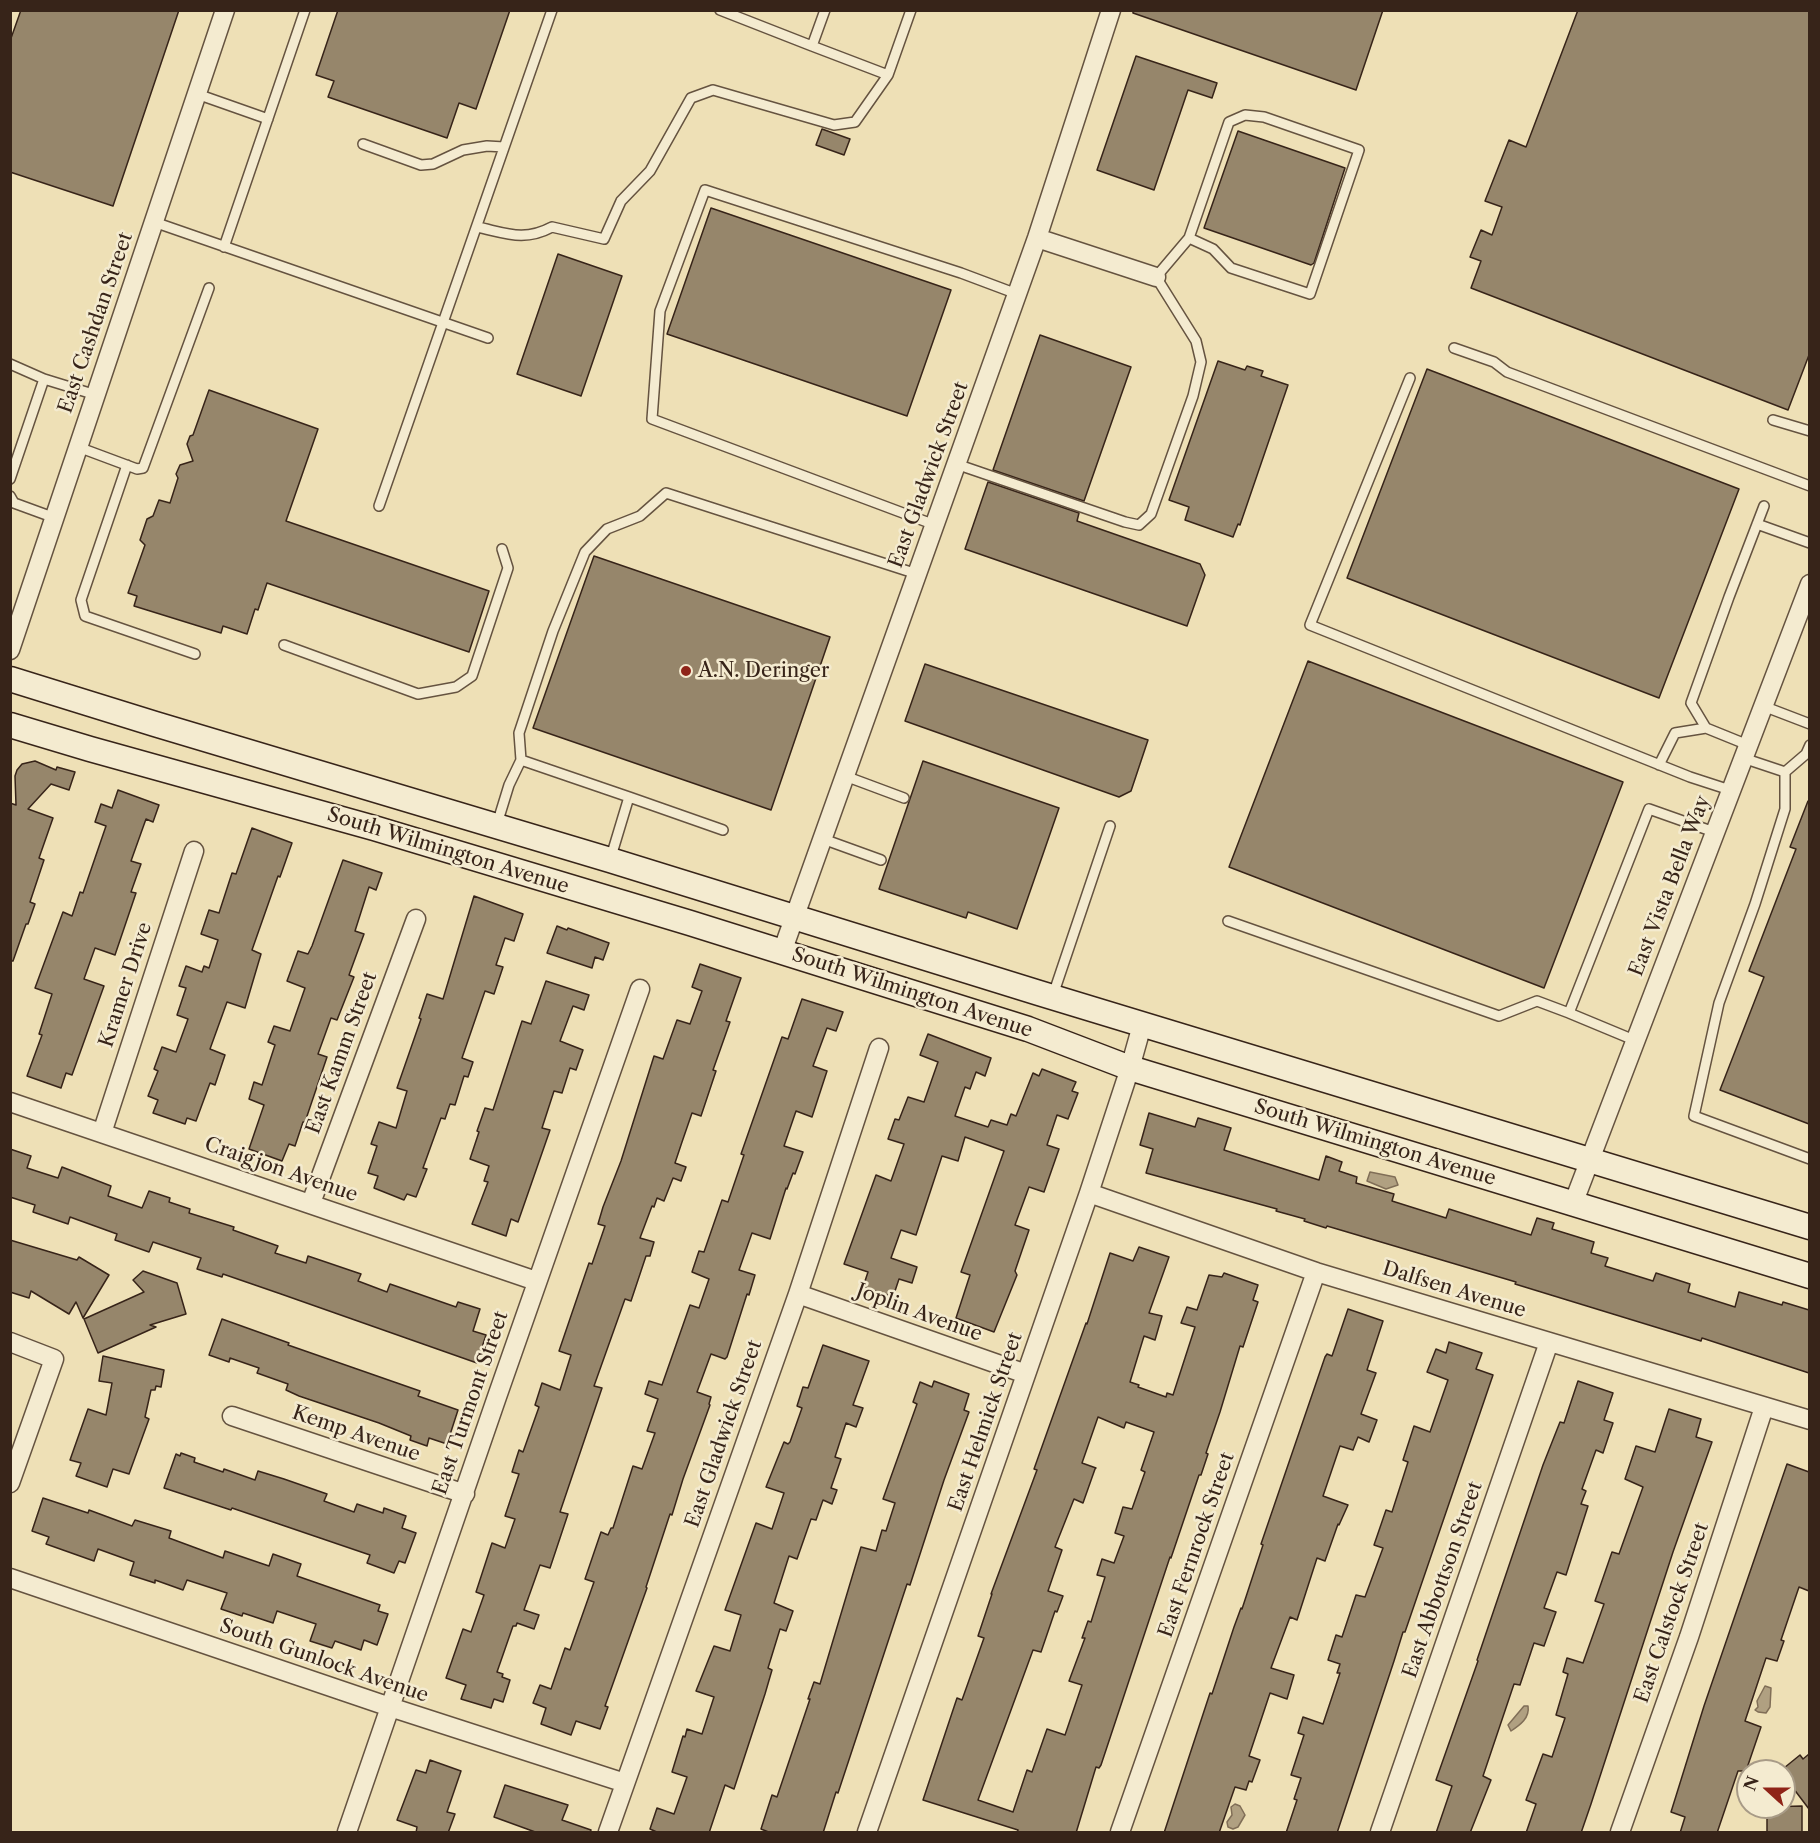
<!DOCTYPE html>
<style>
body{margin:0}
#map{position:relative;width:1820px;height:1843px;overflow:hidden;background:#eee0b6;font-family:"Libre Caslon Text",serif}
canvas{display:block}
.frame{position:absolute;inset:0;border:12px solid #372419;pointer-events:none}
.north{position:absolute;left:1736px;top:1759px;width:60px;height:60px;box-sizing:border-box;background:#f4ebd0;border:2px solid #a89b87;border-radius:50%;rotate:291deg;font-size:16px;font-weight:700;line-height:24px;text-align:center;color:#372419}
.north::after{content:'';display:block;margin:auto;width:21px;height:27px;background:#8f2418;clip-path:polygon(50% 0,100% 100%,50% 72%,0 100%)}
</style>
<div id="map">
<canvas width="1820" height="1843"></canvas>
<div class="frame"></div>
<div class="north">N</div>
</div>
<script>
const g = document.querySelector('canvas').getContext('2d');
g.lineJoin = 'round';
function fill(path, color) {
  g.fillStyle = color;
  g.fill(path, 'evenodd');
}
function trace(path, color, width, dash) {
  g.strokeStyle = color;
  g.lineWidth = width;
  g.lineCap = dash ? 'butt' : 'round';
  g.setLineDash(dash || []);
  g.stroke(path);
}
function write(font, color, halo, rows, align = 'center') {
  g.font = font + ' "Libre Caslon Text",serif';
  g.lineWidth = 5;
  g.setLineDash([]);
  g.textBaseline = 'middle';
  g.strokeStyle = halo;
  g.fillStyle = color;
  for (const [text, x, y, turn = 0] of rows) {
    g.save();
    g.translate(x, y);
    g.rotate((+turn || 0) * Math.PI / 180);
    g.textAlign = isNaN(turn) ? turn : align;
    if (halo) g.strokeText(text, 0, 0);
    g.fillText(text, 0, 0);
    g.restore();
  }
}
const water = new Path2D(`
 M1370,1172L1395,1177L1398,1185L1386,1189L1367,1181Z
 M1765,1686L1771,1688L1770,1707L1766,1713L1758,1712L1755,1710L1758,1707L1757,1701Z
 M1524,1706H1528C1530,1718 1520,1725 1511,1731L1508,1725Z
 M1235,1804L1240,1806L1245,1815L1238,1827L1233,1829L1228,1827L1227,1822L1232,1815L1231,1807Z`);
const building = new Path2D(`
 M21,10H179L113,206L10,172V41Z
 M338,10H510L476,109L459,103L447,138L328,97L334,81L316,75Z
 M1133,10H1383L1356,90L1133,13Z
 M1578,10H1809V355L1788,410L1471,288L1481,261L1470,257L1481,230L1492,235L1502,207L1485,201L1509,140L1526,147Z
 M1136,56L1217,83L1212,98L1188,90L1154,190L1097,170Z
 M822,129L850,139L844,155L816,145Z
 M1238,131L1345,168L1314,263L1311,265L1204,228Z
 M711,208L951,290L907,416L667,334Z
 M558,254L622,276L581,396L517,374Z
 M1040,335L1131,367L1084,501L993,470Z
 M1218,361L1245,370L1247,366L1263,371L1261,376L1288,385L1240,525L1238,524L1233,537L1185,520L1189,507L1169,500Z
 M1427,369L1739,489L1659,698L1347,578Z
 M209,390L318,429L286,521L489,591L469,652L267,583L258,610L255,609L247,634L223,626L221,633L134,606L137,596L128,593L145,545L140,540L147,519L153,516L159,500L170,503L178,478L176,474L180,465L193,461L187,444L190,436L193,435Z
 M988,482L1079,513L1077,521L1200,564L1205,575L1187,626L965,549Z
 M594,556L830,637L771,810L533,728Z
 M1308,661L1623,782L1544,988L1229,867Z
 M925,664L1148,740L1131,791L1119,797L905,721Z
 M35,761L56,770L57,767L75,772L69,790L51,784L28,809L53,818L39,858L44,860L30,902L35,904L28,924H26L13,961H10V803L16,805L15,776L17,770L22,764Z
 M923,761L1059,808L1017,929L968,912L966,918L879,889Z
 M118,790L159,805L153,822L146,819L131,861L141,864L131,892L136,893L115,955L95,948L84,979L104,986L72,1075L66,1073L61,1088L27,1076L42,1035L39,1034L52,994L35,988L63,912L72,916L80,892L83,893L106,826L95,822L101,804L112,808Z
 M1808,801H1809V1124L1720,1090L1764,977L1749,971L1796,849L1790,847Z
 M252,828L292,843L280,877L278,876L252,950L261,954L245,1008L227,1002L210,1049L225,1055L215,1085L210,1083L196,1121L187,1118L185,1124L153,1113L158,1100L148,1096L158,1071L154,1069L162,1047L176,1052L188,1019L177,1015L186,988L179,986L186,966L202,972L204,966L209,968L218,940L201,934L209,910L219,913L232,873L236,874Z
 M343,860L382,873L376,890L369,887L355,931L364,934L349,975L354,977L337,1020L331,1018L318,1054L327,1057L305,1122H303L295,1146L289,1144L282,1161L249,1149L264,1105L249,1099L254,1082L262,1085L275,1045L268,1042L274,1026L290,1031L305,988L287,981L298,951L308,954L312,946Z
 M474,896L523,914L514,941L505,938L496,965L503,967L494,994L485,991L462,1058L473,1062L468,1077L464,1076L455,1105L450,1104L445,1119L441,1118L423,1168L427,1169L416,1197L407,1194L404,1200L374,1188L378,1176L368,1173L377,1146L371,1144L379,1122L396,1128L407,1091L397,1088L421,1019L419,1018L427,994L443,999Z
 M557,926L567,930L568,928L609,943L603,960L595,957L592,968L547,953Z
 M700,964L741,978L726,1021L730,1022L713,1070L716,1071L701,1116L692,1113L682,1142L675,1163L686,1167L681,1181L673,1178L664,1201L657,1198L654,1207L652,1206L640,1238L654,1242L650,1256H646L631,1301L625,1299L594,1386L602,1388L560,1512L568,1514L550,1568L540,1565L524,1610L539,1615L534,1629L517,1623L516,1626H513L497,1672L503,1674L502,1677L510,1680L503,1702L494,1699L491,1708L461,1699L466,1685L446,1678L463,1629L471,1632L484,1595L476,1592L492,1543L505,1548L515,1519L505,1516L519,1474L512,1472L519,1450L523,1452L539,1407L535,1405L542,1383L560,1390L571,1355L559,1351L589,1263L592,1264L605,1226L598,1224L603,1207L621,1161L654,1056L663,1059L677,1020L690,1024L702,991L692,987Z
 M546,981L589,995L584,1010L573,1006L560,1041L583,1050L576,1070L570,1068L562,1093L554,1091L542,1128L550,1130L518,1222L511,1219L506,1236L472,1224L488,1182L484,1181L489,1166L470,1159L479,1132L477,1131L485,1108L493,1110L522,1021L531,1024Z
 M802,999L843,1012L836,1031L827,1028L813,1066L827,1071L812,1117L796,1111L784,1146L803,1152L795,1174L793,1173L787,1189L786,1188L770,1239L752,1233L739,1270L755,1275L749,1295L747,1294L727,1357L725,1359L711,1354L697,1392L711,1397L709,1404L710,1405L683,1479L672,1515L670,1514L646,1587L647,1588L642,1602L605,1706L608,1707L600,1729L576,1721L571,1735L541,1724L546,1708L533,1703L540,1685L551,1689L565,1648L570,1650L594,1582L585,1579L601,1532L608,1535L611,1528H613L633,1466L642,1469L655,1433L647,1431L658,1399L645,1394L649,1381L662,1385L690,1305L699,1308L709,1279L692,1272L699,1251L704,1252L722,1200L728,1202L744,1155L741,1154L782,1037L788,1039Z
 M928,1034L991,1058L985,1076L976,1072L970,1089L965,1087L955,1116L988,1127L991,1120L1007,1125L1011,1114L1016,1116L1033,1073L1039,1076L1042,1069L1076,1082L1072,1091L1078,1093L1068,1119L1057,1115L1047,1145L1059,1149L1044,1192L1029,1187L1015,1225L1029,1230L1015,1271L1017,1275L994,1332L956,1318L970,1275L961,1272L1004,1151L965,1137L958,1161L942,1156L916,1235L901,1230L891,1258L917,1267L912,1283L899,1279L893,1297L863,1287L868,1272L844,1264L876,1175L891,1181L904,1144L888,1139L895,1119L899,1120L908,1097L924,1102L938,1062L920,1055Z
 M1149,1113L1195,1127L1198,1118L1231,1128L1224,1150L1319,1180L1326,1156L1342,1162L1339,1171L1357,1177L1356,1183L1394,1194L1392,1201L1446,1218L1449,1209L1531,1235L1537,1218L1554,1223L1552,1229L1594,1242L1591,1253L1608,1258L1605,1266L1653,1281L1656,1273L1690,1284L1688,1292L1735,1307L1739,1292L1782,1305L1783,1302L1809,1310V1373L1702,1338L1701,1341L1515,1284L1516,1282L1327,1226L1326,1228L1304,1221L1305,1219L1276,1211L1277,1209L1146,1173L1153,1149L1140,1145Z
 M10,1149L31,1156L27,1168L58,1178L62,1167L111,1186L108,1196L142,1208L149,1191L170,1198L169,1202L190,1209L189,1213L234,1227L233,1230L278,1246L275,1253L306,1263L308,1256L361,1274L358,1281L387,1292L390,1284L456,1307L458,1302L480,1309L473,1331L486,1335L477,1363L281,1294L223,1274L222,1277L197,1269L201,1258L153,1242L149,1252L115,1240L117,1234L70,1217L68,1224L33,1212L35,1205L10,1197Z
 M10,1240L77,1260L79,1257L109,1275L83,1318L76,1302L69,1314L31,1291L29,1298L10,1292Z
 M1139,1247L1169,1257L1149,1313L1162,1316L1155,1340L1144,1336L1130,1382L1139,1385L1138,1387L1166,1397L1167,1393L1173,1395L1195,1327L1181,1323L1187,1307L1197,1310L1209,1275L1222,1277L1224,1273L1258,1285L1253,1300L1258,1302L1243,1347L1240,1346L1220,1412L1206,1453L1208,1454L1201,1475H1199L1171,1558L1170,1557L1101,1765L1099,1768L1096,1767L1076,1833H1017L1018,1830L923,1800L957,1698L962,1700L984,1638L978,1636L992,1594H991L1037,1470L1034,1469L1086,1323L1087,1324L1110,1253L1133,1261ZM1098,1417L1124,1428L1126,1422L1154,1432L1141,1470L1145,1472L1132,1509L1123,1507L1115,1533L1124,1536L1114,1563L1102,1559L1097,1575L1105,1577L1091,1622L1088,1621L1082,1638H1085L1069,1681L1082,1685L1065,1735L1047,1729L1032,1772L1027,1770L1013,1812L978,1800L1033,1650L1041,1652L1055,1611L1057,1612L1063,1596L1048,1591L1062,1550L1055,1547L1074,1499L1083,1503L1095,1469L1096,1468L1082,1463Z
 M143,1271L177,1283L186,1314L150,1325L156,1327L98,1353L84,1319L144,1292L133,1280Z
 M1348,1309L1383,1321L1367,1370L1376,1373L1361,1414L1377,1420L1369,1442L1358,1437L1353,1450L1340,1446L1323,1496L1348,1505L1339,1525L1338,1524L1325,1561L1317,1558L1297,1620L1290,1617L1271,1668L1294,1675L1287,1699L1270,1693L1249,1756L1260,1760L1252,1782L1249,1781L1246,1790L1235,1787L1219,1833H1164L1210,1693L1212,1694L1234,1627L1241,1608L1242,1609L1263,1545L1261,1544L1325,1357L1327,1354L1332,1356Z
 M222,1319L289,1343L288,1345L420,1391L418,1396L458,1410L447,1444L429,1438L427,1446L410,1440L411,1436L379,1423L299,1396L286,1390L288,1384L257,1373L259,1368L230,1358L229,1362L209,1355Z
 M1449,1342L1482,1353L1476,1369L1493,1375L1405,1632H1403L1394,1661L1337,1833H1286L1297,1800L1294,1799L1301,1778L1291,1775L1304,1735L1298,1733L1303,1717L1323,1724L1340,1673H1337L1340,1664L1328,1660L1336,1635L1342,1637L1356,1595L1365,1597L1383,1548L1374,1545L1386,1510L1392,1512L1408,1462L1403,1460L1414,1426L1430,1432L1448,1380L1427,1372L1436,1349L1446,1353Z
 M823,1345L869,1361L853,1405L863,1408L856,1427L846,1423L835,1457L841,1459L831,1488L837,1490L832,1504L823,1500L816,1520L811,1519L797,1559L789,1556L774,1603L793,1611L786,1631L780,1629L768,1668L772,1670L765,1694L734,1789L725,1785L709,1833H659L650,1829L657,1808L674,1814L687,1777L672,1772L683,1736L685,1737L687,1729L702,1734L714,1697L696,1691L714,1646L730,1651L741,1615L725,1610L756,1523L772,1529L784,1493L766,1487L784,1442L788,1444L790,1442L802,1408L797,1406L803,1387L808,1388Z
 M103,1356L164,1370L161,1387L156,1386L155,1390H151L145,1417L149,1419L129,1474L113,1469L107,1487L76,1476L81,1463L70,1460L88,1409L106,1415L112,1383L99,1381Z
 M934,1381L969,1394L964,1410L969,1412L944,1480L910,1585L907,1584L838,1793L836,1792L823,1833H771L761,1829L772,1795L777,1797L810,1699H808L814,1682L820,1684L861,1547L876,1551L882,1530L886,1531L895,1503L883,1499L917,1404L913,1402L920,1382L932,1387Z
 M1578,1381L1613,1393L1604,1420L1613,1423L1603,1453L1596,1450L1582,1489L1586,1491L1581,1504L1588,1506L1566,1575L1557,1572L1544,1608L1556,1612L1544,1646L1534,1643L1520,1685L1514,1684L1483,1776L1491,1780L1470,1833H1436L1452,1786L1436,1780L1478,1661L1477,1660L1543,1465L1560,1422L1564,1423Z
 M1669,1409L1701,1419L1696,1437L1712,1442L1673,1552L1591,1804L1581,1833H1526L1536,1804L1526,1800L1543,1754L1552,1757L1565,1718L1556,1715L1568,1674L1563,1672L1567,1658L1583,1663L1604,1604L1595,1601L1612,1552L1619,1554L1643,1487L1625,1479L1636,1446L1655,1452Z
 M181,1453L195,1458L194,1462L223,1472L224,1469L255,1480L258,1471L284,1479L327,1494L324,1501L354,1512L357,1504L383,1513L384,1508L406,1516L402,1528L416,1533L405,1563L399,1561L394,1573L367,1563L370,1555L232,1508L231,1510L164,1488L176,1454L180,1456Z
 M1787,1464L1809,1472V1591L1799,1587L1781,1640L1784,1641L1777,1661L1766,1658L1745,1721L1761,1727L1746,1771H1738L1717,1833H1680L1685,1817L1671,1812L1704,1706Z
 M43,1498L88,1513L89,1510L132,1526L135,1520L171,1531L169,1538L223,1558L225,1551L269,1566L273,1554L301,1564L297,1576L380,1605L378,1611L388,1614L377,1645L364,1640L361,1650L335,1641L332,1648L310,1641L316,1624L277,1611L273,1623L243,1613L242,1616L221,1609L227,1593L187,1580L183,1590L155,1580V1583L130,1575L134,1562L98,1549L94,1561L46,1544L49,1537L32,1531Z
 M1809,1754V1809L1784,1776V1768L1800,1755L1803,1759Z
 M430,1760L461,1771L447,1812L455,1814L448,1833H416L417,1827L397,1820L416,1770L426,1773Z
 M505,1785L568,1805L562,1820L591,1830L590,1833H538L494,1817Z
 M1802,1806V1833H1767V1807Z`);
const service = new Path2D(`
 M720,10L812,46
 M825,10L812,46L888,75L911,10
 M197,94L268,119
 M363,144L421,165L433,164L463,150L487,146L504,147
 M154,222L488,338
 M477,227C506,233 524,242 552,227L604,239L621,201L650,171L691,98L713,90L834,125L855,122L888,75
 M224,247L305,10
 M1454,348L1494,362L1507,372L1810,486
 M10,364L44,379
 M1410,378L1310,625L1690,777L1730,790
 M1773,420L1810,431
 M78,447L137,469L143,468L209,288
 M956,464L1125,522L1139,525L1151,514L1193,396L1201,362L1196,341L1156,277L1189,238L1229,122L1245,115L1264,117L1359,150L1310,294L1231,268L1213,249L1189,238
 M127,465L81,600L85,616L195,654
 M10,479L44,379L96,395
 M10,496L14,503L55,518
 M379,506L552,10
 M1757,524L1810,543
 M935,525L652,419L660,311L705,190L961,273L1017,294
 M284,645L418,694L456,687L472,676L508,568L502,549
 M1763,706L1810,724
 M1748,745L1706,728L1691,703L1729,597L1764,506
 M1743,758L1785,772L1806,754L1810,745
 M1659,765L1675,733L1706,728
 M1785,772V809L1755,904L1719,1003L1694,1116L1810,1159
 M845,776L904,798
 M629,797L723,830
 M497,824L509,785L521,760
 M823,839L881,860
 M610,860L629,797L521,760L519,733L553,631L585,552L607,529L640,516L666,493L917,574
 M1228,921L1499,1016L1537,1001L1569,1013
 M1053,995L1110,826
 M1634,1040L1569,1013L1649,809L1714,832`);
const minor = new Path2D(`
 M1037,238L1156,277
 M10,650L225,10
 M782,952L1037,238L1111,10
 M10,1102L536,1281
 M102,1133L194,851
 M1089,1193L1316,1272L1810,1420
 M311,1203L416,919
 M1573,1204L1810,584
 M798,1294L1026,1374
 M10,1342L54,1359L10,1483
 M232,1416L465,1494
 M10,1578L390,1707L625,1783
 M347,1832C444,1551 540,1269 640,989
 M608,1832L798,1294L879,1048
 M867,1832L1089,1193L1130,1068L1142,1025
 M1120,1832L1316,1272
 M1380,1832L1549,1342
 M1620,1832L1689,1637L1764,1407`);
const secondary = new Path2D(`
 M10,679L155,724L610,860L1039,993L1810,1227
 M10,725L90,749L374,828L690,923L1028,1029L1130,1068L1810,1276`);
const markers = [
 [686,671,6,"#8f2418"]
];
const streetNames = [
 ["East Cashdan Street",96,323,-71],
 ["East Gladwick Street",929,475,-70],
 ["South Wilmington Avenue",448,851,17],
 ["East Vista Bella Way",1670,886,-69],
 ["Kramer Drive",126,985,-72],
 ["South Wilmington Avenue",912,993,18],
 ["East Kamm Street",342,1053,-70],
 ["South Wilmington Avenue",1375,1143,17],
 ["Craigjon Avenue",281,1170,19],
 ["Dalfsen Avenue",1454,1290,17],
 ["Joplin Avenue",919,1313,20],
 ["East Turmont Street",471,1403,-71],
 ["East Helmick Street",986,1422,-71],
 ["Kemp Avenue",356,1434,19],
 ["East Gladwick Street",724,1434,-71],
 ["East Fernrock Street",1197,1545,-71],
 ["East Abbottson Street",1443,1580,-71],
 ["East Calstock Street",1672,1613,-71],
 ["South Gunlock Avenue",324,1661,19]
];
const poiNames = [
 ["A.N. Deringer",698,671]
];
fill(water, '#b0a081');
trace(water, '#806e57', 1.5);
fill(building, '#96866b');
trace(building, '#372419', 1.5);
trace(service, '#655340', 12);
trace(minor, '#655340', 21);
trace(secondary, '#372419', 27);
trace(service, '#f4ebd0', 9);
trace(minor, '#f4ebd0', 18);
trace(secondary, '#f4ebd0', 24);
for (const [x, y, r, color] of markers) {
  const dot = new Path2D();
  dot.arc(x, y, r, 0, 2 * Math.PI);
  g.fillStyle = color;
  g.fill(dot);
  trace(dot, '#f4ebd0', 2);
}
write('20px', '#372419', '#f4ebd0', streetNames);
write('20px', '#372419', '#f4ebd0', poiNames, 'left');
</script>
